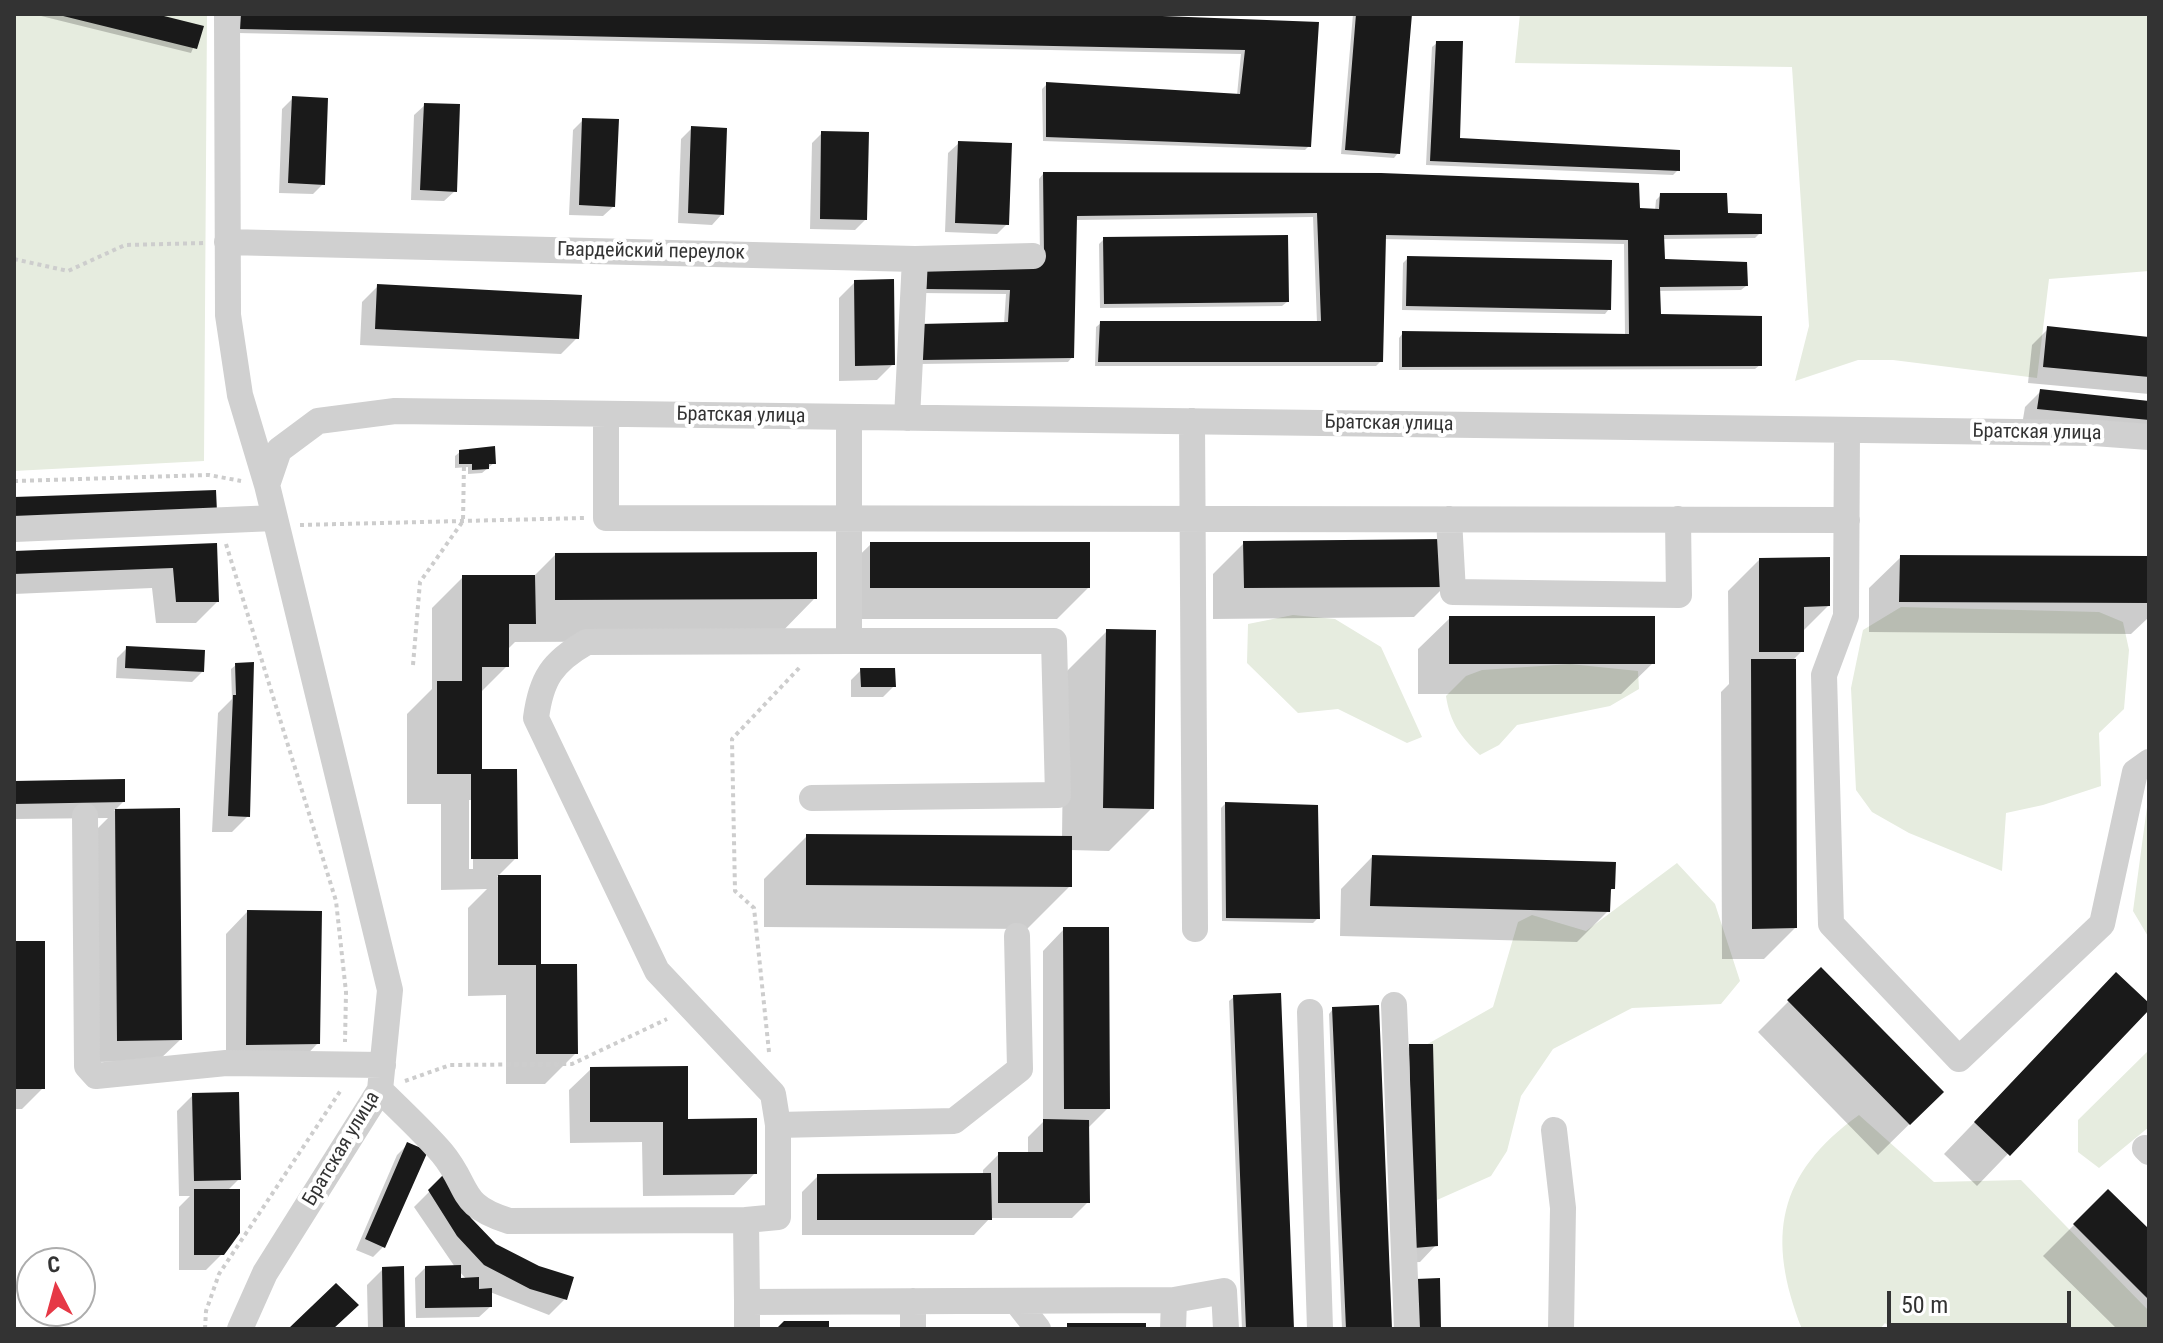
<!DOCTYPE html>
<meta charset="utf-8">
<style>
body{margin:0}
#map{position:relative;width:2163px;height:1343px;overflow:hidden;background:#fff;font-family:"Roboto Condensed",sans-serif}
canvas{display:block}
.frame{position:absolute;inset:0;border:16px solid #333;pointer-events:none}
.north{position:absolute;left:16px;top:1247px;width:80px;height:80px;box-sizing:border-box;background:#fff;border:2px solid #adadad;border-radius:50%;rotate:354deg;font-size:22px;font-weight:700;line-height:32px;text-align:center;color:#333}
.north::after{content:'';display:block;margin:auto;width:28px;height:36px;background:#e63946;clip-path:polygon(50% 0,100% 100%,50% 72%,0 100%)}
.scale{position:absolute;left:1887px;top:1291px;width:184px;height:36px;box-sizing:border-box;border:4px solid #333;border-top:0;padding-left:10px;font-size:24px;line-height:28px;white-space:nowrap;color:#333;-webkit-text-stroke:6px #fff;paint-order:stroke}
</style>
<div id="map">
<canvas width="2163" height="1343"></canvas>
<div class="frame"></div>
<div class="north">С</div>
<div class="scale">50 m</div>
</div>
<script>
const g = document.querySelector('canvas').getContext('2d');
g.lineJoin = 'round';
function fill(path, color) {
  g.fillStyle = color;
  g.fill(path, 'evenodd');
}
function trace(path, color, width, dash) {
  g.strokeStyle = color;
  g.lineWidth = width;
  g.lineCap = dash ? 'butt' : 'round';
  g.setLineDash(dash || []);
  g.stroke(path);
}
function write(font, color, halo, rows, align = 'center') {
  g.font = font + ' "Roboto Condensed",sans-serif';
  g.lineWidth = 8;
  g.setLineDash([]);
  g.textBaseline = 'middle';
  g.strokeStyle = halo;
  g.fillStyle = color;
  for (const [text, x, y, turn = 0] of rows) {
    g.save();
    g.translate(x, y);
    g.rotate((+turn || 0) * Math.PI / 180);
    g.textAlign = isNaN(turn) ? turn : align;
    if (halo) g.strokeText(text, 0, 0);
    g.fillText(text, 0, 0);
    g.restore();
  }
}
const green = new Path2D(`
 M14,14H207L204,461L14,471Z
 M1520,14H2149V271L2049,279L2037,378L1893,360H1858L1795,381L1809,326L1792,67L1515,63Z
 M1901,607L2099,612L2123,622L2129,650L2124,709L2099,733L2101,786L2043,805L2006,813L2002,871L1909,833L1872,812L1856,790L1851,688L1863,630Z
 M1293,615L1335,619L1381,647L1422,737L1407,743L1338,709L1298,713L1247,663L1248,624Z
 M1570,664L1638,671L1639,689L1610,706L1517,725L1499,745L1480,755C1461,737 1450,723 1446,696L1466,676L1482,670Z
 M2149,792V938L2133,911Z
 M1677,863L1715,904L1740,981L1721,1004L1632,1008L1553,1049L1521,1096L1507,1151L1491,1176L1437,1200L1417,1050L1493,1007L1518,922L1532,915L1586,931Z
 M2149,1050V1127L2099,1168L2078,1152V1120Z
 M1859,1115L1934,1182L2021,1180L2149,1311V1329H1892L1885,1323L1880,1329H1802C1766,1237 1777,1174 1859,1115Z`);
const shadow = new Path2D(`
 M33,14H147L202,27L191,53Z
 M238,14H1058L1317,24L1309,146L1305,150L1043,141L1042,89L1047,84L1237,95L1241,54L237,33Z
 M1353,14H1410L1398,153L1394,158L1341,154Z
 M1437,43L1458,140L1678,170L1673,175L1426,165L1432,47Z
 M293,98L323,184L313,194L279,193L282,109Z
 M425,105L455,191L444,201L411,200L414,115Z
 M583,120L614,206L603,216L569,215L573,130Z
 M692,128L722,214L712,225L678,223L681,139Z
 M822,133L866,219L855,230L810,229L812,143Z
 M959,143L1007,224L997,234L945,232L948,153Z
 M1043,174L1655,211L1656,200L1661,195L1726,215L1760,233L1755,238L1662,239L1663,261L1746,286L1741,290L1658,291L1659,316L1760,365L1755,369L1399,370V338L1403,333L1625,336L1624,244L1384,239L1381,361L1376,366H1095L1096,327L1101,323H1317L1313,217L1075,220L1072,357L1068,362L918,364L916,330L1004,324L1006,294L922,293L924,263L1040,257L1039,179Z
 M1104,239L1287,302L1282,306L1100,308L1099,244Z
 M1408,258L1609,309L1605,314L1402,310L1403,263Z
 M855,282L893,364L877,380L839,381V298Z
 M378,286L577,338L561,354L360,345L362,302Z
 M2048,329L2149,339V394L2028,383L2032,345Z
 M2041,391L2149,403V437L2022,425L2025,407Z
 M460,452L494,463L482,473L468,474V467L455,468V456Z
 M1244,543L1445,586L1414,617L1213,619V574Z
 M871,544L1088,588L1057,619H840L839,575Z
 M215,545L217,602L196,623H156L152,588L14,594V553Z
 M555,555L815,598L773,641L515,642L507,650V666L480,693V771L516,858L497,877H539V966L576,1053L545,1084H506V995L468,996V908L487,889L441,890V804H407V714L432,689V608L463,577H533ZM469,800H473V869H469Z
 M1901,557L2149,558V647L2148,618L2131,634L1869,632V588Z
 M1759,560L1828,606L1802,632V651L1794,659L1795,928L1764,959H1722L1721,692L1729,684L1728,591Z
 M1450,618L1653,663L1621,694H1418V649Z
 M1107,631L1152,808L1109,851L1070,850V886L1027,929L764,927V879L807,836L1062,838L1064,674Z
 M127,648L202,672L192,682L116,678L117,658Z
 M252,664L248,816L232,832H212L218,713L232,699L231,669L236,665Z
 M861,670L894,686L883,697H851V680Z
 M14,782L123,802L114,811L178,810L180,1040L158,1061L96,1062L94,832L108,818L14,819Z
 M1225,804L1318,918L1313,923L1222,921L1221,808Z
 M1372,857L1613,888L1608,893V911L1577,942L1340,936L1341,889Z
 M247,912L318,1043L297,1065H226V934Z
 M1064,929L1108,1108L1087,1129L1088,1202L1072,1218H990L974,1235H802V1192L818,1176H983V1170L999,1154H1028V1137L1043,1122V951Z
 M14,943L43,1088L22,1109H14Z
 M1821,969L1942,1092L1878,1155L1758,1032Z
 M1234,997L1292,1329H1242L1229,1001Z
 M2086,1006L2149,1007L1977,1186L1944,1154Z
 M1333,1009L1390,1329H1342L1329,1014Z
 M1410,1046L1436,1245L1420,1262L1399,1263L1394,1062Z
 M591,1069L755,1173L734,1195L643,1196L642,1142L570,1143L569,1090Z
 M193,1095L239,1179L227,1191L222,1254L206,1270H179V1207L190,1196H179L177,1111Z
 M408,1144L383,1247L373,1257L356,1250L397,1155Z
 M443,1178L470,1220L495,1246L565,1299L549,1315L490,1292V1307L479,1317L416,1318L415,1278L426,1267H455L414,1207ZM459,1271L467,1280H459Z
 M2108,1191L2149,1232V1329H2117L2043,1256Z
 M383,1269L403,1329H368L367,1285Z`);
const building = new Path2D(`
 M156,14L204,26L197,49L59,15Z
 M241,14H1110L1319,22L1311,147L1046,137V82L1240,94L1245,50L240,29Z
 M1356,14H1412L1400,154L1345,150Z
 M1436,41H1463L1460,138L1680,150V171L1430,161Z
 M292,96L328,98L325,185L288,183Z
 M424,103L460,104L457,192L420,190Z
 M582,118L619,119L615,207L579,205Z
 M691,126L727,128L724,215L688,213Z
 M821,131L869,132L867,220L820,219Z
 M958,141L1012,143L1009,225L955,223Z
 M1043,172L1381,173L1639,183L1640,208L1659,209L1660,193H1727L1728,213L1762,214V234L1664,235L1665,259L1747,262L1748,286L1660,287L1661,314L1762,316V366L1402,367V331L1629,334L1628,240L1386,235L1383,362H1098L1100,321H1321L1317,213L1077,216L1074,358L922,360L920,324L1008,322L1010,290L926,289L928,256L1044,255Z
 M1288,235L1289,302L1104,304L1103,237Z
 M1407,256L1612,260L1611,310L1406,306Z
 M894,279L895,365L855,366L854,280Z
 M377,284L582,295L579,339L375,329Z
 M2047,326L2149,337V377L2043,367Z
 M2040,389L2149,401V420L2037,409Z
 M495,446L496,464H489V469L472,470V464H459V450Z
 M216,490L217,512L14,519V497Z
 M1447,539V587L1244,588L1243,541Z
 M870,542H1090V588H870Z
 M217,543L219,602H176L173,568L14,574V551Z
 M817,552V599L555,600V553Z
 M1900,555L2149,556V603L1899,602Z
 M1830,557V606L1804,607V652H1759V558Z
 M462,575H535L536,624H509V667H482V769H517L518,859H471V774H437V681H462Z
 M1449,616H1655V664H1449Z
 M1106,629L1156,630L1154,809L1103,808Z
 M126,646L205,650L204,672L125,668Z
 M1751,659H1796L1797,928L1752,929Z
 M254,662L250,817L228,816L233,695H236L235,663Z
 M860,668H895L896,687H861Z
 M125,779V802L14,804V781Z
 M1225,802L1318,805L1320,919L1226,918Z
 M180,808L182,1040L117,1041L115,809Z
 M806,834L1072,836V887L806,885Z
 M1372,855L1616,862L1615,889H1611L1610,912L1370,906Z
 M498,875H541V964H577L578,1054H536V965H498Z
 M247,910L322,911L320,1044L246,1045Z
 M1063,927H1109L1110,1109H1064Z
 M14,941H45V1089H14Z
 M1821,967L1944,1092L1910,1125L1787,1000Z
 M2116,972L2149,1003V1010L2010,1156L1974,1122Z
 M1281,993L1294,1329H1246L1233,995Z
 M1379,1005L1392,1329H1346L1332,1007Z
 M1409,1044H1433L1438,1246L1414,1248Z
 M688,1066V1119L757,1118V1174L663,1175V1122H590V1067Z
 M239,1092L241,1180L194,1181L192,1093Z
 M1043,1119L1089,1120L1090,1203H998V1152H1043Z
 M407,1142L428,1151L385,1248L365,1239Z
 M991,1173L992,1220H817V1174Z
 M443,1175L471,1218L496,1244L539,1266L574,1277L567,1300L530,1289L484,1265L457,1236L428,1190Z
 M194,1189H240V1233L224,1255H194Z
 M2108,1189L2149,1229V1300L2073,1224Z
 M461,1265V1278L479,1277V1289L492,1288V1307L425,1308V1266Z
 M404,1266L405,1329H383L382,1267Z
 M1440,1278L1441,1329H1418L1416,1279Z
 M336,1283L359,1305L333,1329H288Z
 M784,1321H829V1329H776Z
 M1067,1323H1146V1329H1067Z`);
const path = new Path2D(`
 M14,259L68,271L125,245L205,243
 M14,481L209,475L241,481
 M300,525L584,518
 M226,544L336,901L346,992L345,1042
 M413,665L420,582L463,521L464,464
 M769,1052L754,908L735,891L732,739L801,666
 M405,1081L450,1065L572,1064L667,1019
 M205,1329L206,1311L219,1274L341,1090`);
const minor = new Path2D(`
 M227,14L228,315L240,395L267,485
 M227,242L915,259L907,418
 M915,259L1033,256
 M606,414V518L1847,520
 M849,417V641L587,642C552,662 541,679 536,718L657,971L773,1094L778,1125L954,1121L1020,1069L1017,936
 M1192,421L1195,929
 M1847,430L1846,616L1824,675L1831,924L1959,1059L2102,924L2135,772L2149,762
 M1449,519L1453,592L1679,595L1678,519
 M14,529L275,518
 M812,798L1058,795L1054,641H849
 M85,816L87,1066L96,1076L226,1063L383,1065
 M1394,1005L1407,1329
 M1310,1012L1320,1329
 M380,1090C401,1111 423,1131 442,1153C471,1188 457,1205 509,1221L746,1220L747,1302L1174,1300L1224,1291L1226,1329
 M1554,1130L1563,1208L1561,1329
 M2145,1148L2149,1152
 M746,1220L778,1217V1125
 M913,1301V1329
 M1016,1301L1038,1329
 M240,1329L265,1273L380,1090L390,990L267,485L279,450L318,421L395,411L2094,433L2149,437
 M747,1329V1302
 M1173,1329L1174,1300`);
const streetNames = [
 ["Гвардейский переулок",651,252,1],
 ["Братская улица",741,416,1],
 ["Братская улица",1389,424,1],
 ["Братская улица",2037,433,1],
 ["Братская улица",342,1149,-59]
];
fill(green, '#e6ecdf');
fill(shadow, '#0003');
fill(building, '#1a1a1a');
trace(path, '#cdcdcd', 4, [4, 4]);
trace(minor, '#d0d0d0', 26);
write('20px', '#333', '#fff', streetNames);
</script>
